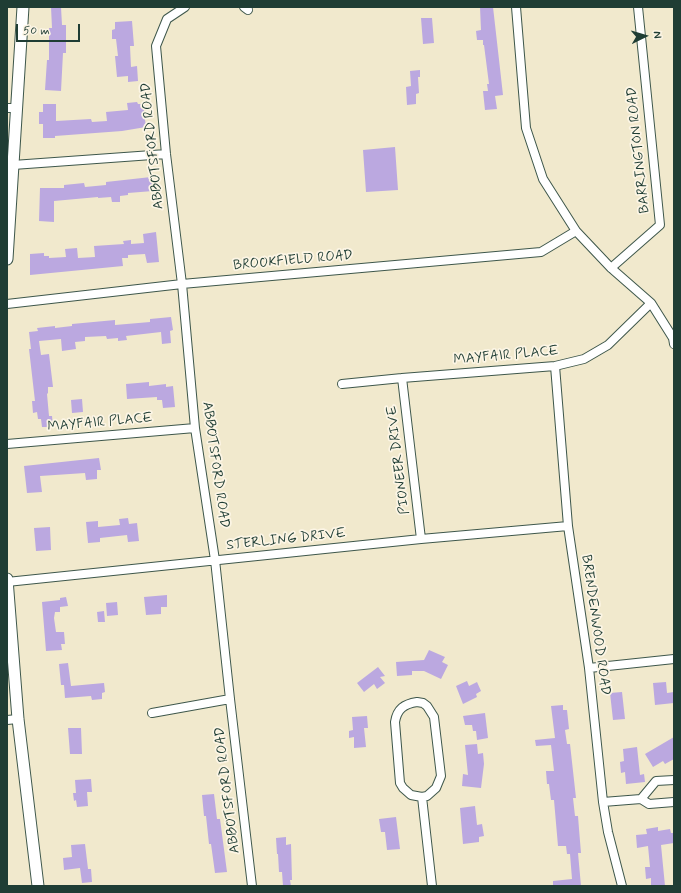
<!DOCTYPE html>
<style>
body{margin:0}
#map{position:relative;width:681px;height:893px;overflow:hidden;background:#f1e9cd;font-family:Mynerve,sans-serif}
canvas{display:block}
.frame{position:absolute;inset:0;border:8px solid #1f3d34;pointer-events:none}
.north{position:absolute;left:625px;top:16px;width:40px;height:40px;-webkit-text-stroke:3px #fcf5e5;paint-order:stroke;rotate:85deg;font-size:11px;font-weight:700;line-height:16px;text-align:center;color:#1f3d34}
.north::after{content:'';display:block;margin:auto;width:14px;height:18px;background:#1f3d34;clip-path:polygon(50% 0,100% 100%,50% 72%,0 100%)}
.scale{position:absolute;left:16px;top:24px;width:64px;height:18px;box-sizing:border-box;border:2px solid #1f3d34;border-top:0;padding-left:5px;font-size:12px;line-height:14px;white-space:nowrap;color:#1f3d34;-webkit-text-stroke:3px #fcf5e5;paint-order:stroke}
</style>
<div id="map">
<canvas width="681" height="893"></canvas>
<div class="frame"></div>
<div class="north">N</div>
<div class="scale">50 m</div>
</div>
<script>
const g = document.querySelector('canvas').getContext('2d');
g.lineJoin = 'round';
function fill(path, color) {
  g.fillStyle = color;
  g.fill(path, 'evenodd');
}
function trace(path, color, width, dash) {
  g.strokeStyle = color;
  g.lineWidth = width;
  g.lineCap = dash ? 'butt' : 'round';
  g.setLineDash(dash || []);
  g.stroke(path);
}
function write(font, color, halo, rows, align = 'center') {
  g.font = font + ' Mynerve,sans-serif';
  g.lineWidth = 3.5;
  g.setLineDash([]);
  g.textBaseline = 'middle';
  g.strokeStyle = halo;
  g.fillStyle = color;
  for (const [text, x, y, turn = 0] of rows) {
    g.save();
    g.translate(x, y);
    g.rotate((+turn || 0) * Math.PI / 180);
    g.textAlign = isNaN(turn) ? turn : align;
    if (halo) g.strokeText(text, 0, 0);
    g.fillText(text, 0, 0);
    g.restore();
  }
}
const building = new Path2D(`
 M51,7H61L62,25H66V53H63L61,91L45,90L47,60H49V28H52Z
 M480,7H493L503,95L495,96L497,109L485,110L483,91H488L487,84H489L484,45H483V40H477L476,31L481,30Z
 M421,18H432L434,43L423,44Z
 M132,21L134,46H130L131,67L137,66L138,81L128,82V76L117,77L115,56H118L116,39H112V30L115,29V22Z
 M420,70V77H418L419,93L416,94V104L407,105L406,87L411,86L410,71Z
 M137,102L138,104H143L146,127L122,131L55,136V138H43V124H39V112H43V104H56V121L91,119L92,122L107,121L106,112L128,110L127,103Z
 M395,147L398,190L366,192L363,150Z
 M151,177L153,191L128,193V195L120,196V202H112L111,197L98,198V197L54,201V222L39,221L40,188H64V185L84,183L85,187L106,185V182Z
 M156,232L159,262L147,263L145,254L128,255V258H122L123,266L30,275V254L44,253V256H49V258L66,257L65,249L77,248L78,258L95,257L94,246L124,244L123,241L131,240V244L144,243L143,234Z
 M171,317L173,330L170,331L171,343L162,344L161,332L126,336L127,340L118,341V338L107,339L106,336L85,337V341L75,342L76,349L62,351L61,339L39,341L41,355L49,354L53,387H48V393L47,394L49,416H52L53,427H42L41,419H38L37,412L33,413L32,401H35L29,349H31L29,332L38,331L37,328L55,326V328L72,326V324L115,320V325L150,322V319Z
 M149,382V386L166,384V387L173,386L175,407L163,408L162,400H157V397L127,399L126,384Z
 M82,399L83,412L72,413L71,400Z
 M99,458L101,470H97V479L86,480L85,473L40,476L42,492L27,493L24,466Z
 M128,518L129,524L137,523L139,541L128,542L127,535L100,538V542L88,543L86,522L98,521V527L120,525L119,519Z
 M50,527L51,550L36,551L34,528Z
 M167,595V607H161V614L146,615L144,597Z
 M66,597L68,606L60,607V612H55L54,618L56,632H64L65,644H61L62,650L46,651L42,602L60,600V598Z
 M117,602L118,615L107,616L106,603Z
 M104,611L105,622H98L97,612Z
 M429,650L445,657L442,662L448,665L441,679L424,671H412V675L397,676L396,662L424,660Z
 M68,663L71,686L104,683L105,692L102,693V699L92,700L91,696L65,698L64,685H61L59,664Z
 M378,667L385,676L380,677L385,683L377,689L374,684L364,692L357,683Z
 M467,681L469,686L477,682L481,691L476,694L477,697L463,704L456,686Z
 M666,682L667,693L674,692V703L655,705L653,683Z
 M622,692L625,719L613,720L610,693Z
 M563,705V710H567L569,729L565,730L567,744H570L576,798H573L575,816H578L579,829L581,853H578L581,886H553V881L572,879L570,854H567L566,846H558L554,800H551L549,784H547L546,771H554L551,745L536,746L535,740L555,738L551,706Z
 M485,713L488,738L477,740L476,731H473L472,725H465L463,716Z
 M367,716L368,728H364L366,747L354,748V737L349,738V731L353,730L352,717Z
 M68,728H81L82,754H70Z
 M674,737V759L665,764L663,761L653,767L645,754Z
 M477,744L478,754L483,753L484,764L481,788L462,786L463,774L468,775L465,745Z
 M637,747L640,775L644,774L645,782L626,784L625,772L621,773L620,762L624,761L623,749Z
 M91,779L92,792H87L88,806L77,807L76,800L74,801L73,793H76L75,780Z
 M214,794L217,819H220L227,872L215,873L211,844H209L206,816H204L202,795Z
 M475,806L477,825L482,824L484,836L479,837V842L463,844L460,808Z
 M396,817L400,849L387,850L385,832H381L379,819Z
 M658,827V831L670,829L671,833H674V843L661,845L665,886H651V878L646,879L645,867H650L648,846L637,848L636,835L647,834L646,829Z
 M286,837V845L291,844L292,880H290L291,886H283L282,872H279L278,854H277L276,838Z
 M85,844L88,869H91L92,882L82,883L80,868L64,870L63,858L72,857L71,845Z`);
const street = new Path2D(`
 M185,7L167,19L156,46L166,154L182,284L195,428L215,560L230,699L252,886
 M244,7L248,10
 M516,7L526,128L543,179L576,231L611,268L651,303L673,338L674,344
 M7,108H16
 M13,165L166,154
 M611,268L660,225L638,7
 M7,304L182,284L541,252L576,231
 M555,366L568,526L589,668L603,802L608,832L622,886
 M402,378L421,539
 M342,384L402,378L555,366L584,359L608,345L651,303
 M7,444L195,428
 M7,582L421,539L568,526
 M589,668L674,659
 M417,702L423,703L427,706L434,717L441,776L436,788L427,796L422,797L411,795L403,788L400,783L395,722C397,709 404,704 417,702Z
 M152,713L230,699
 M7,720L18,719
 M422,797L432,886
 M641,799L656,781L674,780
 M603,802L641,799L649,804L674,802`);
const secondary = new Path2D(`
 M7,259L23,7
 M7,579L18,719L38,886`);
const streetNames = [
 ["ABBOTSFORD ROAD",153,146,-96],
 ["BARRINGTON ROAD",639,150,-96],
 ["BROOKFIELD ROAD",293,261,-5],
 ["MAYFAIR PLACE",506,356,-5],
 ["MAYFAIR PLACE",100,423,-5],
 ["PIONEER DRIVE",399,460,-97],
 ["ABBOTSFORD ROAD",215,465,82],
 ["STERLING DRIVE",286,540,-6],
 ["BRENDENWOOD ROAD",595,625,82],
 ["ABBOTSFORD ROAD",228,790,-97]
];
fill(building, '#bba8e0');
trace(street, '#3e574b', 10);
trace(secondary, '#3e574b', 13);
trace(street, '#fff', 8);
trace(secondary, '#fff', 11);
write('14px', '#1f3d34', '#fcf5e5', streetNames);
</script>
